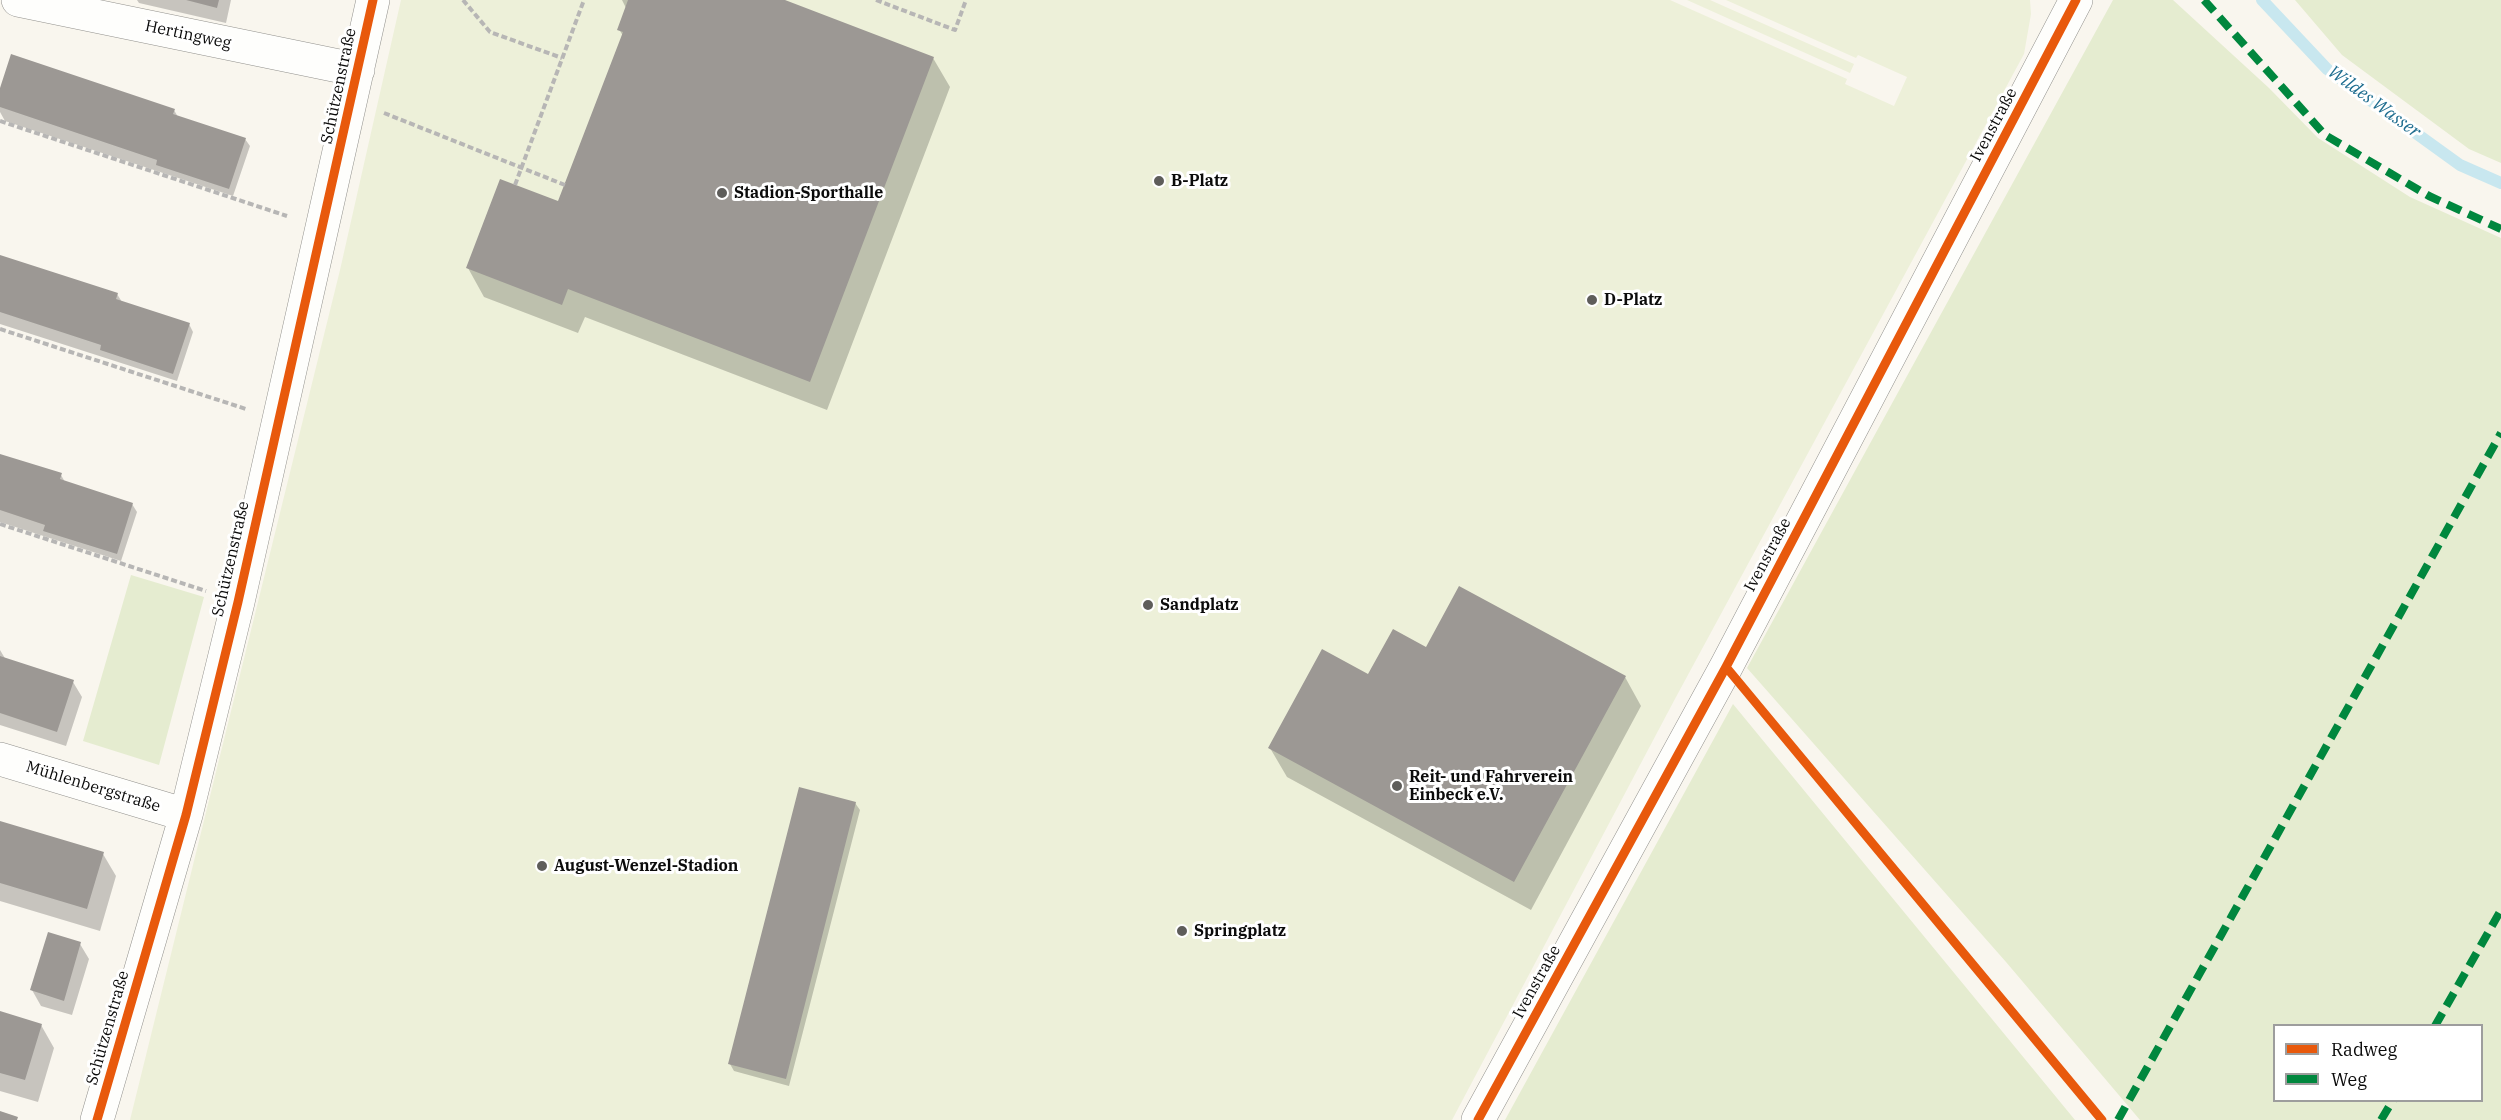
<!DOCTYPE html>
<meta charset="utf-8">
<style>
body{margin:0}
#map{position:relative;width:2501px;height:1120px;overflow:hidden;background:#f9f6ee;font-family:"IBM Plex Serif",serif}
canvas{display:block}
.legend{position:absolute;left:2273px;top:1024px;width:210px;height:78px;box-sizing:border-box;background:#fff;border:2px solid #9d9d9d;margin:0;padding:8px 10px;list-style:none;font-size:18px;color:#0b0b0b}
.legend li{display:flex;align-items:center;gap:12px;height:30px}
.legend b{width:30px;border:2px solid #9d9d9d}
</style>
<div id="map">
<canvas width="2501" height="1120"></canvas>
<ul class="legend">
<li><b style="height:8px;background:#e8590c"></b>Radweg</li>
<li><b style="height:8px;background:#00873e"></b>Weg</li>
</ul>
</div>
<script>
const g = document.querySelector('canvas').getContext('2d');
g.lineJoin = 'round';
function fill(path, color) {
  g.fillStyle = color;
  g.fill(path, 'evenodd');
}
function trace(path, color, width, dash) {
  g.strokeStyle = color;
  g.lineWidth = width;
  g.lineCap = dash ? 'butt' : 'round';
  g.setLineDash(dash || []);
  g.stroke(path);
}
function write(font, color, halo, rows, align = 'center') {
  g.font = font + ' "IBM Plex Serif",serif';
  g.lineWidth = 6;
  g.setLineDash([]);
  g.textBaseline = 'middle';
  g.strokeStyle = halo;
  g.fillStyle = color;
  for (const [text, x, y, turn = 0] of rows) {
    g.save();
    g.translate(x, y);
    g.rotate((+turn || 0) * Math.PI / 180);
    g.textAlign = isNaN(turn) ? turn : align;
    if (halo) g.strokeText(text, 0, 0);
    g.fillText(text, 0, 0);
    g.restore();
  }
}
const green = new Path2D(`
 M2113,0H2173L2269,88L2318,138L2410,197L2501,238V1120H2140L2006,962L1747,668ZM2274,1026H2482V1100H2274Z
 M2295,0H2501V163L2469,149L2342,55Z
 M131,575L204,597L159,765L83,741Z
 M1733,704L2075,1120H1505Z`);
const pitch = new Path2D(`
 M401,0H1670L1847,79L1845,84L1894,106L1907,77L1858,55L1856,58L1726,0H2030L2031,14L2024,54L1676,697L1452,1120H130L340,270Z
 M1687,0H1710L1854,64L1850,73Z`);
const shadow = new Path2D(`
 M137,0H231L226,23L139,3Z
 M622,0H782L933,58L950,87L827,410L585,317L578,333L484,297L468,268L559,203L623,36L619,29L626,8Z
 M0,93L174,110L178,117L245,139L250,146L233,196L5,121L0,112Z
 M0,256L117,294L122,302L189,324L193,332L177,381L0,324Z
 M0,455L61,475L65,482L132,504L137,512L121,561L0,522Z
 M1427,649L1625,677L1641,706L1531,910L1287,777L1270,748Z
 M0,650L6,660L73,682L82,697L66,746L0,725Z
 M855,803L860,810L789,1086L734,1071L730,1064Z
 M0,823L103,854L116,876L100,931L0,901Z
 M80,944L89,959L72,1015L41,1006L32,990Z
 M0,1012L41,1025L54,1048L38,1102L0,1091Z`);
const stream = new Path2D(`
 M2262,0L2327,69L2460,165L2501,183`);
const building = new Path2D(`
 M186,0H219L217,8Z
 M628,0H785L934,57L810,382L568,289L562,305L466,268L500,179L558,201L623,32L617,30Z
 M11,54L175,109L173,114L246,138L229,189L156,165L157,160L0,107V88Z
 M0,255L118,293L116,299L190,323L173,374L100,350L101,345L0,312Z
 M0,454L62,473L60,479L133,503L117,554L43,531L45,525L0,510Z
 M1459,586L1626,676L1514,882L1268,748L1322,649L1368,674L1393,629L1426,647Z
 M0,656L74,680L57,732L0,713Z
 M799,787L856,802L786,1079L728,1064Z
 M0,821L104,852L87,909L0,883Z
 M48,932L81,942L64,1001L30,990Z
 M0,1011L42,1024L25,1080L0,1073Z
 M0,1111L18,1117L17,1120H0Z`);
const path = new Path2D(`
 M463,0L490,32L562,58
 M876,0L955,30L966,0
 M384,113L565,185
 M0,121L287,216
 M515,185L584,0
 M0,329L246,409
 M0,524L206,591`);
const street = new Path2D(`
 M18,0L358,70
 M0,759L186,815
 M97,1120L186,815L238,602L373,0
 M1478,1120L1726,667L2076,0`);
const quiet = new Path2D(`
 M2204,0L2325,135L2429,196L2501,229
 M2435,1026L2501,910
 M2118,1120L2501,433
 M2381,1120L2393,1100`);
const cycleway = new Path2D(`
 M1726,667L2102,1120
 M97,1120L186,815L238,602L373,0
 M1478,1120L1726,667L2076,0`);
const markers = [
 [1159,181,6,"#5e5d5a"],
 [722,193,6,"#5e5d5a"],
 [1592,300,6,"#5e5d5a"],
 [1148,605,6,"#5e5d5a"],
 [1397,786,6,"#5e5d5a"],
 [542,866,6,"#5e5d5a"],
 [1182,931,6,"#5e5d5a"]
];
const streetNames = [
 ["Hertingweg",188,35,12],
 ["Schützenstraße",339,86,-78],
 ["Ivenstraße",1994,125,-62],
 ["Ivenstraße",1768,555,-62],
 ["Schützenstraße",231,559,-77],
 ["Mühlenbergstraße",93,787,17],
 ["Ivenstraße",1537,982,-61],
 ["Schützenstraße",108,1028,-74]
];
const poiNames = [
 ["B-Platz",1171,181],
 ["Stadion-Sporthalle",734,193],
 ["D-Platz",1604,300],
 ["Sandplatz",1160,605],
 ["Reit- und Fahrverein",1409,777],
 ["Einbeck e.V.",1409,795],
 ["August-Wenzel-Stadion",554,866],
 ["Springplatz",1194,931]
];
const waterNames = [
 ["Wildes Wasser",2374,102,36]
];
fill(green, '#e5ecd0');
fill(pitch, '#edf0d9');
fill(shadow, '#0003');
trace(stream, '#c8e7ef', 12);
fill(building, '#9c9894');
trace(street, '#92918d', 34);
trace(path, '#b7b6b5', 4, [6, 3]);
trace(street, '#fefefc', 33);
trace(quiet, '#00873e', 8, [15, 8]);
trace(cycleway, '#e8590c', 9);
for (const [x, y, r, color] of markers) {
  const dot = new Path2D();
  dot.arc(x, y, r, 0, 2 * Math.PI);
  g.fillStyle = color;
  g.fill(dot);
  trace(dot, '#fff', 2);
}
write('16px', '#0b0b0b', '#fff', streetNames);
write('bold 16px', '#0b0b0b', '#fff', poiNames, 'left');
write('italic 18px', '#206e90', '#fff', waterNames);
</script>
